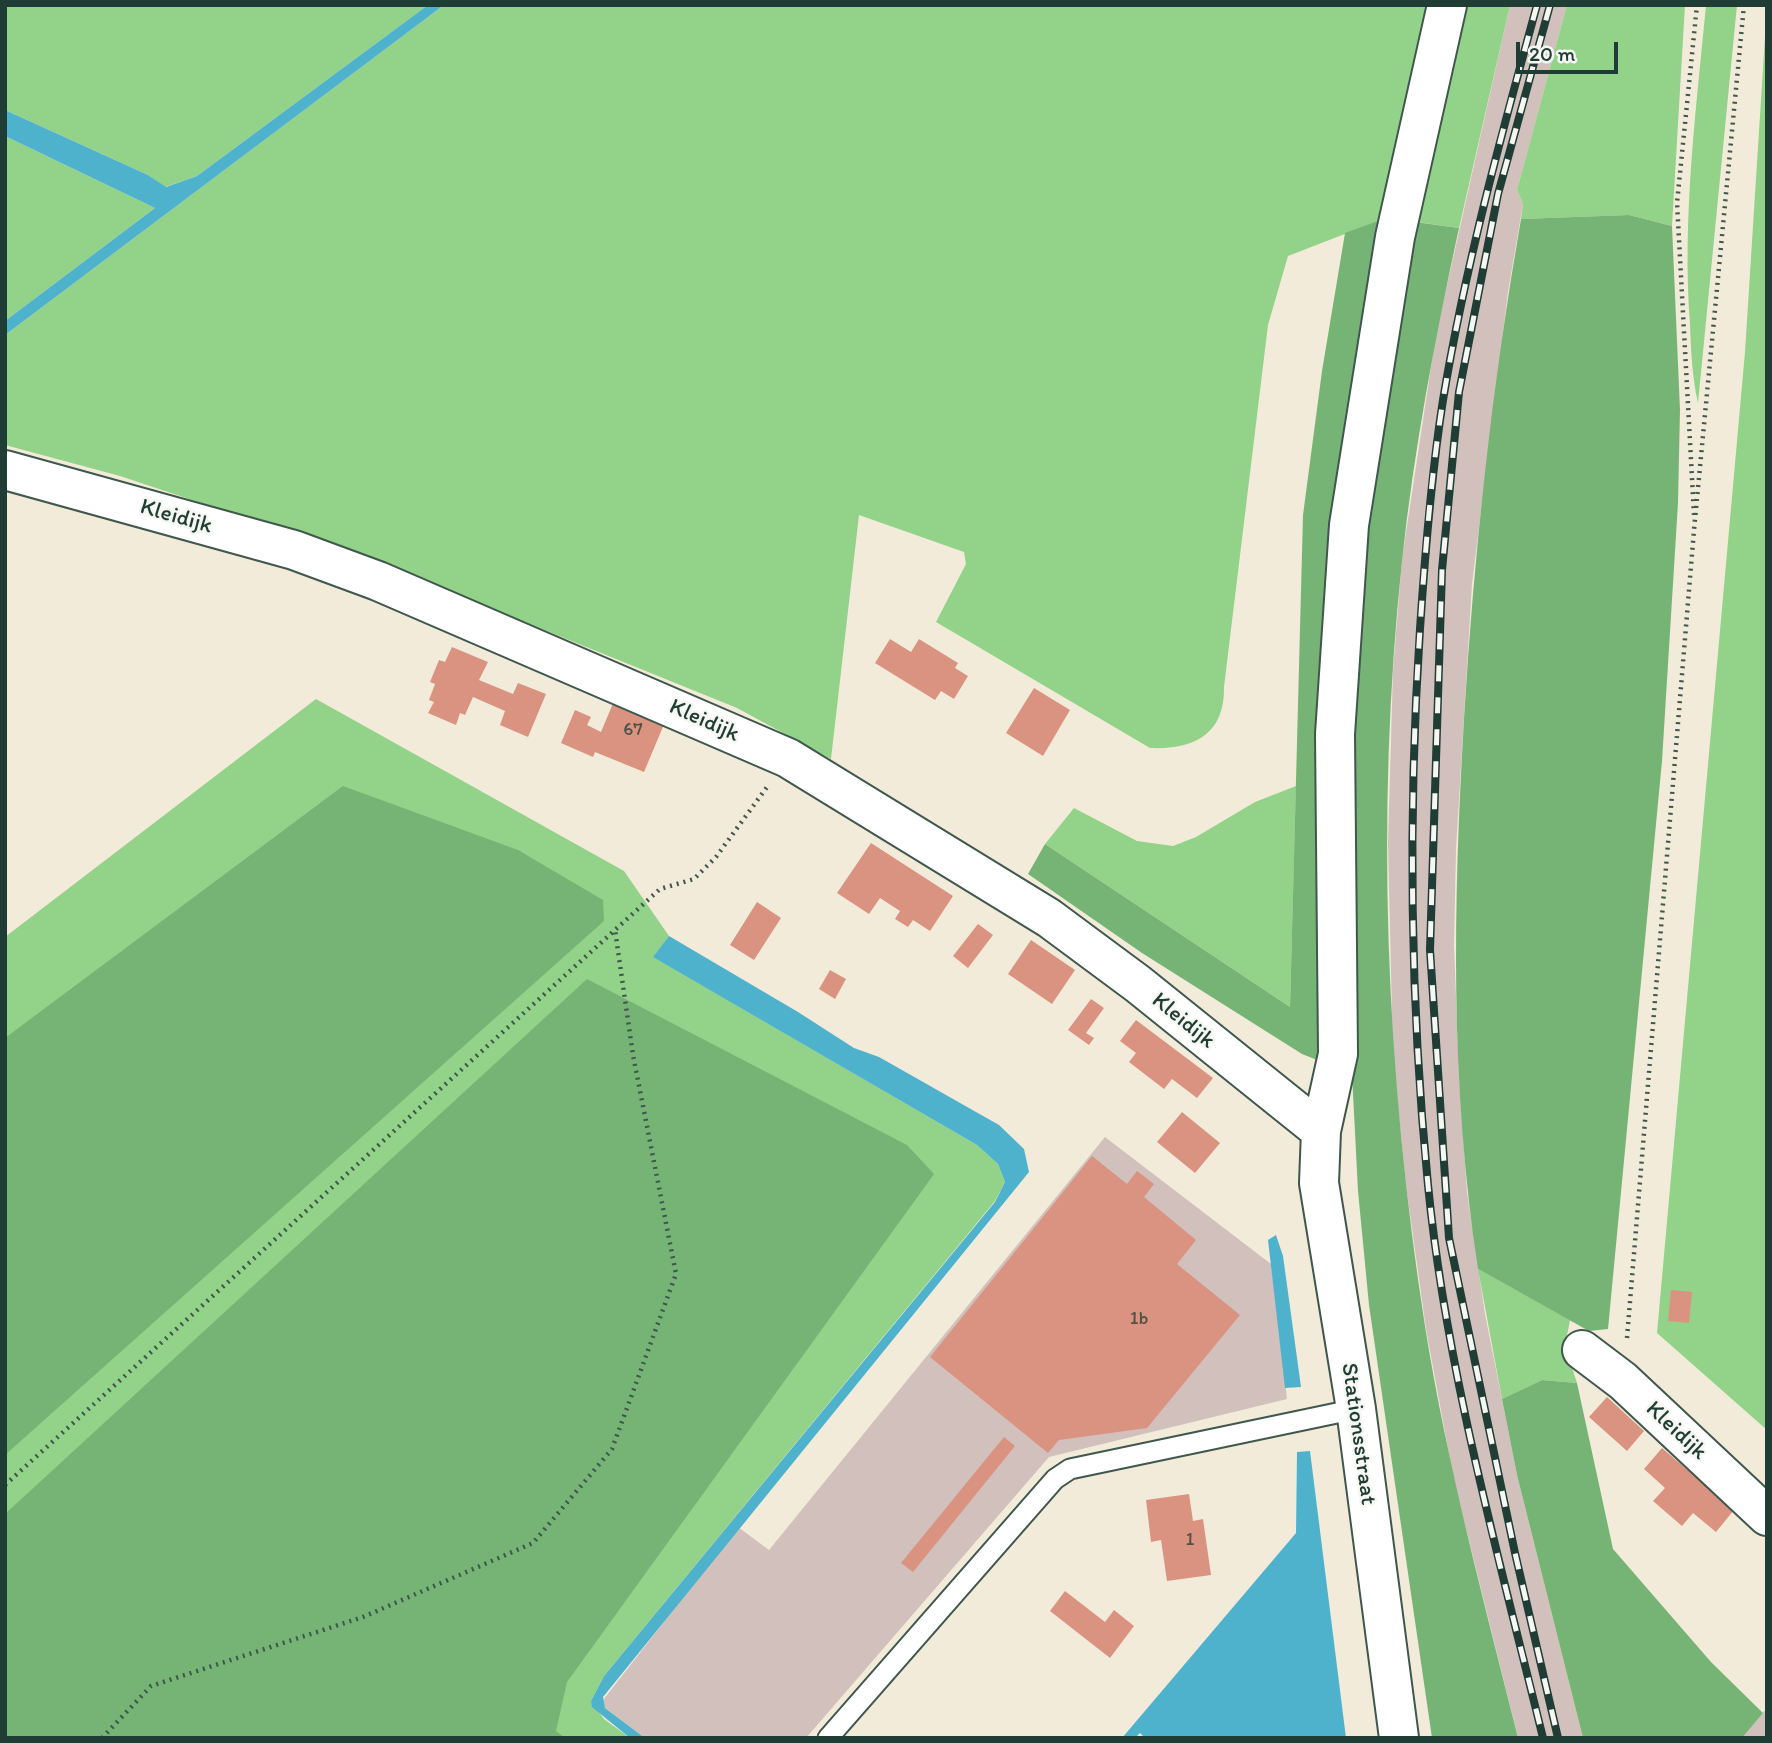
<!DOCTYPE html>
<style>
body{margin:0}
#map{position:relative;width:1772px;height:1743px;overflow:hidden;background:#f3ebda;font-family:Itim,sans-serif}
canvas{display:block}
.frame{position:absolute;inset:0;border:7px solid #1f3d34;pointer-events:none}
.scale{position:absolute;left:1516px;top:42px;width:102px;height:32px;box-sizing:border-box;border:4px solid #1f3d34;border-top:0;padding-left:9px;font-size:21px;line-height:24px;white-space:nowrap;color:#1f3d34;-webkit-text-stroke:5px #f6f6f2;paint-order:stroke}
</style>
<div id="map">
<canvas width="1772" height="1743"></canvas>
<div class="frame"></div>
<div class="scale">20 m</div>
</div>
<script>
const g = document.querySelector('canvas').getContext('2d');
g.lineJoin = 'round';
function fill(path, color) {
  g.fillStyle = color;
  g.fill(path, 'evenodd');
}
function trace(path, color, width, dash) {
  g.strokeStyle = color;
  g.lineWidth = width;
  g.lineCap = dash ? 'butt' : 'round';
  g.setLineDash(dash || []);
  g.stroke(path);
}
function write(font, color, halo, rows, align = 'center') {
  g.font = font + ' Itim,sans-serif';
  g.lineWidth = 5;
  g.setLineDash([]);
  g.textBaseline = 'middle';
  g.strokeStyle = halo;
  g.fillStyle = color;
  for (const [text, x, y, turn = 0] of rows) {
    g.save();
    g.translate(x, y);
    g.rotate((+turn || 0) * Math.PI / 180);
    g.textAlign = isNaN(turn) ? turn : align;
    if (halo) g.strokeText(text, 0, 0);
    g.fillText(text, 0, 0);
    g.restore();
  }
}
const industrial = new Path2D(`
 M1510,5H1567L1517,190L1523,204L1508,292L1472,584L1456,849L1454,945L1459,1077L1467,1192L1485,1314L1517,1475L1583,1738H1518L1453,1476L1426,1329L1406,1185L1393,1057L1388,843L1393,671L1402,559L1436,334Z
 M1105,1137L1271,1264L1287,1399L1049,1457L806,1738H645L600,1704L738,1527L769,1550Z
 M1767,1708V1738H1742Z`);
const green = new Path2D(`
 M5,5H428L197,176L165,187L148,175L5,110Z
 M444,5H1432L1386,218L1288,256L1268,325L1224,687C1225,734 1194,750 1150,748L936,622L966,564L964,552L859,515L831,759L737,708L369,559L120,476L5,445V335Z
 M1465,5H1510L1459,228L1417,222Z
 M1567,5H1685L1672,226L1629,215L1521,219L1523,204L1517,190Z
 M1706,5H1737L1698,403C1692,376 1691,351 1690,324C1682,218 1696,111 1706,5Z
 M1767,5V1430L1657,1333L1745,352Z
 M5,136L155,208L5,321Z
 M316,699L624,871L669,936L654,957L977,1145L998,1164L1005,1182L995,1201L604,1676L591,1701L604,1719L630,1738H5V937Z
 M1296,786L1290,1007L1045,844L1074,808L1137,841L1173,846L1196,837L1255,802Z
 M1478,1269L1570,1320L1565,1346L1577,1383L1542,1380L1502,1399Z`);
const forest = new Path2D(`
 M1629,215L1672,226L1680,410L1678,503L1662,761L1608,1329L1589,1331L1478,1269C1450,1084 1453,906 1464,719C1474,552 1492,385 1521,219Z
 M1386,218L1459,228C1435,338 1414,449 1402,561C1375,815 1386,1074 1425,1326C1447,1465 1484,1601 1518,1738H1432L1369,1305L1358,1191L1352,1074L1302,1054L1142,953L1028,874L1045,844L1290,1007L1303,515L1322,371L1345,233Z
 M343,786L518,850L603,900L604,921L5,1455V1038Z
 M587,979L907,1145L934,1174L567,1682L556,1731L565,1738H5V1514Z
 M1542,1380L1577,1383L1613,1549L1711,1662L1763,1713L1742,1738H1583L1517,1475L1502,1399Z`);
const water = new Path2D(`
 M428,5H444L5,335V321L155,208L5,136V110L148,175L166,187L197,176Z
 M669,936L798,1012L854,1048L879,1057L999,1125L1024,1149L1029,1172L603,1697L605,1708L645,1738H630L592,1707L591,1701L604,1676L995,1202L1005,1182L998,1164L977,1145L653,957Z
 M1276,1235L1283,1256L1301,1387L1285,1388L1268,1240Z
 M1310,1451L1346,1738H1145L1140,1733L1135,1738H1122L1296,1533L1297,1452Z`);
const building = new Path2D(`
 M890,639L911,652L919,639L958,663L955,668L968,676L954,699L941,691L935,700L875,663Z
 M452,647L488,662L479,680L513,694L518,683L546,694L528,737L500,725L505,711L473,697L465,715L460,713L456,725L428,713L434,702L429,700L435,684L430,682L439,660L445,662Z
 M1034,688L1070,710L1043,756L1006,733Z
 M614,701L665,722L644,772L595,752L593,757L561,743L575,710L591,717L587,725L601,732Z
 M871,843L953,896L930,931L913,920L908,927L895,919L900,911L880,898L869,914L837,893Z
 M757,902L781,918L754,960L730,945Z
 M978,924L993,935L968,968L953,956Z
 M1031,940L1075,970L1052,1004L1008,974Z
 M830,970L846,979L835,999L819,989Z
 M1091,999L1104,1008L1086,1033L1094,1038L1089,1045L1068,1030Z
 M1136,1020L1213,1078L1197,1098L1172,1079L1164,1089L1129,1062L1136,1053L1120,1041Z
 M1182,1112L1220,1143L1195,1173L1157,1142Z
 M1092,1156L1127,1184L1137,1171L1154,1184L1144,1197L1196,1240L1177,1264L1240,1315L1147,1428L1059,1440L1048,1453L930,1357Z
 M1671,1290L1692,1292L1689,1323L1668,1321Z
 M1607,1397L1644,1431L1627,1451L1589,1417Z
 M1004,1437L1015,1446L913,1572L901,1563Z
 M1662,1448L1734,1510L1716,1532L1693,1513L1682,1526L1653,1501L1665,1488L1644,1469Z
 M1189,1494L1193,1521L1203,1519L1211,1575L1167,1581L1161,1540L1151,1542L1146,1500Z
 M1065,1591L1105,1622L1114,1610L1134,1626L1110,1658L1050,1611Z`);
const path = new Path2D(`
 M1694,515L1677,203L1697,5
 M1627,1338L1694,530L1744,5
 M5,1485L660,889L694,879L716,857L767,787
 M102,1738L151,1686L363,1617L533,1543L612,1449L676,1274L633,1055L615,930`);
const lane = new Path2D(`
 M828,1738L1055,1479L1070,1469L1356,1409`);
const street = new Path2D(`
 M5,470L294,550L378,581L788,758L1049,918L1138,984L1321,1131
 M1582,1350L1623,1381L1767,1516
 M1399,1738L1356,1409L1319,1183L1321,1131L1338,1054L1335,734L1349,525L1395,237L1447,5`);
const rail = new Path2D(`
 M1537,5C1501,136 1465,267 1443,400C1431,476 1425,553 1420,629C1408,813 1410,1001 1428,1185C1446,1369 1499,1558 1543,1738
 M1550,5L1498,194L1459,392L1442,570L1430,950L1449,1238L1515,1553L1558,1738`);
const numberNames = [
 ["67",633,730],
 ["1b",1139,1319],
 ["1",1190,1540]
];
const streetNames = [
 ["Kleidijk",176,517,16],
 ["Kleidijk",704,721,24],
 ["Kleidijk",1183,1021,39],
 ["Kleidijk",1676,1431,43],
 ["Stationsstraat",1358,1434,82]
];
fill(industrial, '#d1c0bc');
fill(green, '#93d289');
fill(forest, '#76b475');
fill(water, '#4eb2cd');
fill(building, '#da9381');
trace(lane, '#3f574d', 23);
trace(street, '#3f574d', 42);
trace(path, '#3f574d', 4.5, [2, 5]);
trace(lane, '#fff', 19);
trace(street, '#fff', 38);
trace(rail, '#1f3d34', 8);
trace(rail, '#f6f6f2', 5, [16]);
write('19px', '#4e5247', null, numberNames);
write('23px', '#1f3d34', '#f6f6f2', streetNames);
</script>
